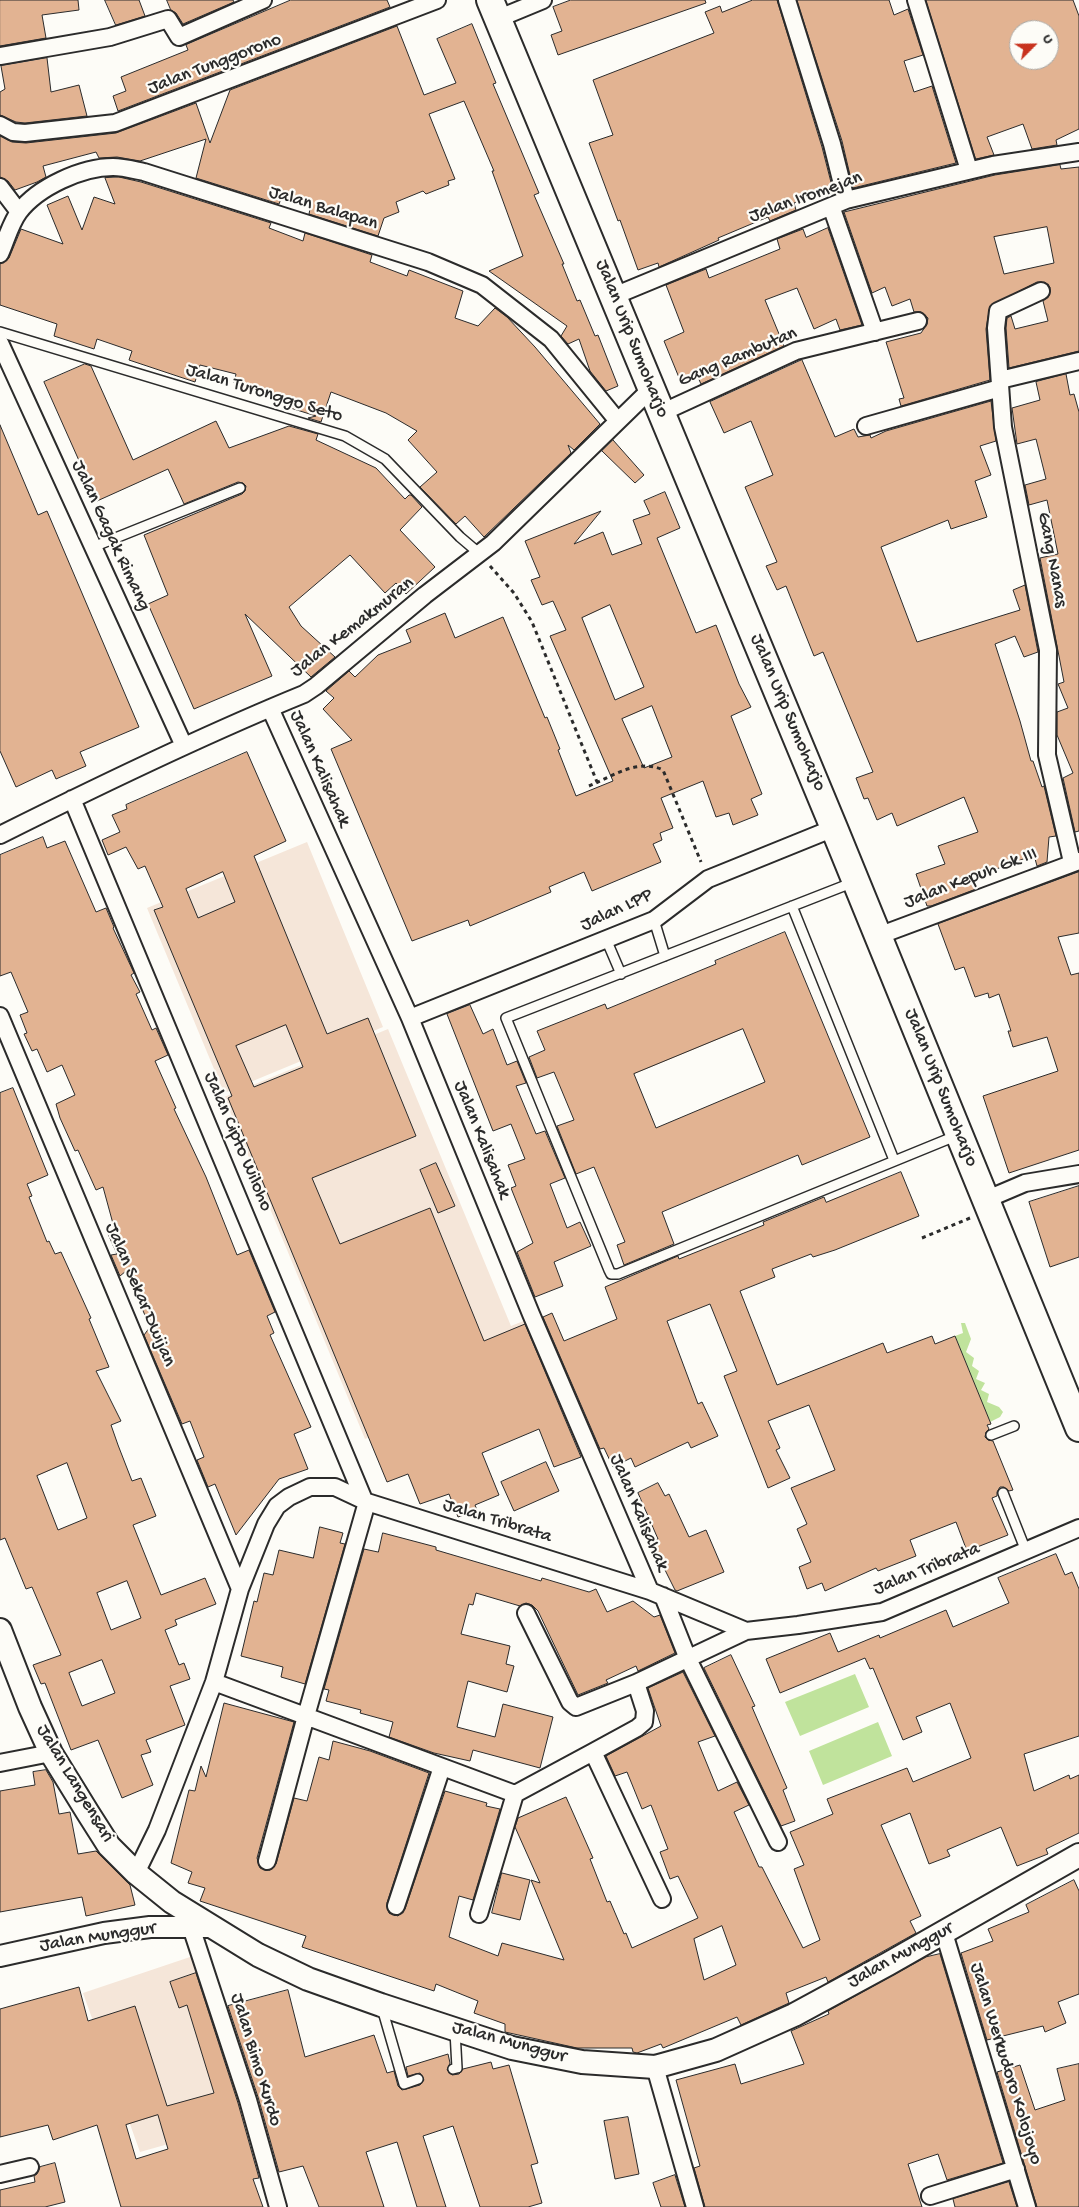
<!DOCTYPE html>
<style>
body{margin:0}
#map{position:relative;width:1079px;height:2207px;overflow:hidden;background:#fdfcf7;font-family:"Gochi Hand",sans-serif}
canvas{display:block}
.north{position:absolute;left:1009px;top:20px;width:50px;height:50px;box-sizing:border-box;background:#fdfcf7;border:1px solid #a9a8a5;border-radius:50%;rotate:67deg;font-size:14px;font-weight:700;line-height:20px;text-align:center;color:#2b2b2b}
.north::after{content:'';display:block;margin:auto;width:18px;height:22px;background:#c8321e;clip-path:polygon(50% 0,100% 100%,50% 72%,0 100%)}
</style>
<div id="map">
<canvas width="1079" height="2207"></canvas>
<div class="north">U</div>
</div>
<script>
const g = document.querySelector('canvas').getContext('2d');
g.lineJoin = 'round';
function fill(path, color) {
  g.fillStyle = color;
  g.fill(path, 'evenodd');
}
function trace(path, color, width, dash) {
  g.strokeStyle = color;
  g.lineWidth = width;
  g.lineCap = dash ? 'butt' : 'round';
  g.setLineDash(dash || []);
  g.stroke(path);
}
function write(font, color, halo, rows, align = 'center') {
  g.font = font + ' "Gochi Hand",sans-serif';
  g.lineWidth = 4.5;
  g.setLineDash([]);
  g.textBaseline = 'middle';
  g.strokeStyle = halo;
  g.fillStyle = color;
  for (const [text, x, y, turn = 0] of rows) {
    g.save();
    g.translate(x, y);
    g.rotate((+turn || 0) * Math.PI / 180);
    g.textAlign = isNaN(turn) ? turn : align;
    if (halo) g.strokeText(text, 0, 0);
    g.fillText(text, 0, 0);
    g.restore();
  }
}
const built = new Path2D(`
 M307,842L383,1027L224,1093L147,908Z
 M388,1029L511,1326L526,1320L545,1365L365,1439L224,1097Z
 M196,1955L250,2121L140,2152L83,1993Z`);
const green = new Path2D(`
 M961,1323H965L971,1339L966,1352L974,1358L972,1366L979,1371L976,1379L985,1383L981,1390L989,1394L987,1402L999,1407L1003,1412L1000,1417L990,1422L955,1336L963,1333Z
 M855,1674L869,1707L800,1736L785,1702Z
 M878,1722L892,1756L823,1785L809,1751Z`);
const building = new Path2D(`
 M0,0H78L79,10L42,15L46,38L0,46Z
 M105,0H139L145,16L116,25Z
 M167,0H233L234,2L183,24L176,13L171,10Z
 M291,0H387L390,7L118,111L113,96L126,91L121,77L188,50L186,45Z
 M571,0H705L706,3L558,55L551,35L562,31L553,7Z
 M753,0H777L822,147L834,194L831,188L794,203L796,210L770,221L768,217L718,238L719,240L659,267L658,263L638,270L620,220L618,221L589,143L613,135L593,80L714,33L705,12L720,6L722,12Z
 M797,0H889L894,15L908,9L923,55L904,61L914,92L932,86L956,163L853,188L842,141Z
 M926,0H1073L1079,16V129L1056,140L1057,145L1032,149L1023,124L987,137L994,155L976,159ZM1019,30H1049V60H1019Z
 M472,24L496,83L493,84L539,193L534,195L564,264H562L577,301L580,300L595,336L598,335L618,386L606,391L590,371L579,339L568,344L561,336L567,326L489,271L523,256L492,171H494L464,101L429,114L455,179L448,181L449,185L426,194L423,191L396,202L399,212L384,218L378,236L309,214L311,204L281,199L279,204L196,178L206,139L140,161L117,157L99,158L96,152L43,166L46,177L37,182L15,190L8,181L0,177V136L12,142L26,143L116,133L196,103L210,143L230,90L397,26L424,95L456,83L437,39Z
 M47,58L51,92L79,85L87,116L25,123L16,122L0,115V92L5,89L1,66Z
 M1060,165L1061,169L1079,167V351L1009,368L1006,328L1007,318L1011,316L1015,329L1048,321L1043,301L1049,296L1050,287L1046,283L1037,282L990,306L986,329L990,380L901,406L899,399L904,398L886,342L921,333L927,324L928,318L921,312H914L910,299L892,306L885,287L872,293L844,212L995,175ZM1047,227L1054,263L1004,274L994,237Z
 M119,177L141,182L271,223L269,228L303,241L305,233L372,255L370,262L407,276L409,270L463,291L455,318L478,326L495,308L507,317L535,347L600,424L574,450L568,445L571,453L484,537L465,516L456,524L420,487L437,472L408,440L417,431L386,413L331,392L321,422L308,418L316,416L281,405L284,397L234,383L236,374L200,365L195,382L129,360L132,351L97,339L94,349L54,336L57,324L0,305V264L9,258L21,229L63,244L47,205L68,196L82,230L94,197L115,204L105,178Z
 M828,228L862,325L840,330L836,319L814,329L797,288L765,300L784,346L701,384L696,373L680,380L664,341L684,332L666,285L706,269L709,278L780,249L777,239L803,229L806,237Z
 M802,360L835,437L854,429L858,437L870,435L871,438L886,431L991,401L996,441L980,446L991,475L975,481L987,517L951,529L948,520L881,547L917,642L1020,610L1013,590L1025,585L1038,652L1024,657L1015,636L995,644L1020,721L1031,761H1033L1042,787L1044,786L1056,836L1049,837L1047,862L1037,866L1034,855L972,878L976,889L931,906H927L916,874L945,864L938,846L978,832L964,797L897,826L892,813L877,820L868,798L864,799L856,778L873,772L823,652L814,656L786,586L777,590L766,566L777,562L745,487L773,475L751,421L724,433L710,402Z
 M85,364L91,366L133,460L216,421L229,448L289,426L318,434L316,440L376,468L405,499L409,495H411L422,507L400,530L435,567L406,594L396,583L385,593L350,555L289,607L301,626L335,657L311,677L245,614L272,676L194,709L148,604L168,595L144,535L242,494L245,491L246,486L243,483L238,482L184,504L168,469L97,501L44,382Z
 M1066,374L1070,395L1074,394L1079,412V831L1075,832L1063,778L1073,773L1057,735V712L1068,708L1058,684L1064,682L1040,558L1058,554L1047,500L1029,505L1025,485L1046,479L1036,439L1017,444L1012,408L1040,400L1036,382Z
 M0,425L38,515L47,511L139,727L80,752L86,766L56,779L52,770L16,787L0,751Z
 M613,440L644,475L635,483L602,451Z
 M665,492L680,528L657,538L696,633L716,625L739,684L751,707L731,716L762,794L751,799L758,815L733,825L729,813L716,817L703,781L661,798L673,828L660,833L662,840L653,844L661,862L592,891L584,872L549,887L551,892L470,926L468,920L412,941L331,749L352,740L323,709L334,698L326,691L349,671L355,677L378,655L411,642L406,630L445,613L455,638L503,617L545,718L547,717L560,749L558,750L576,796L613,781L550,636L566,630L553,601L542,605L531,580L540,577L525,541L601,511L574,544L603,532L612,555L642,544L633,520L650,514L644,501ZM610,605L644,687L615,700L582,618ZM652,706L672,757L644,768L622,719Z
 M247,752L286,841L254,856L327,1034L368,1018L416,1136L312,1178L340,1244L430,1208L484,1341L525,1324L581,1457L554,1467L539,1429L482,1453L499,1495L475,1505L477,1510L458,1517L449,1494L420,1504L408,1474L387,1482L228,1098L232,1096L154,910L163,907L145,866L138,869L126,847L108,855L102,840L120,832L112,815L127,809L126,805ZM223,872L235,902L198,918L186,889ZM286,1025L303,1067L254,1087L236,1046Z
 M43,837L47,848L65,841L96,912L106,908L114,927L113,928L134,973L131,975L140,992L136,994L152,1030L156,1028L168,1055L155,1061L176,1108L174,1109L206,1177L237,1255L249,1250L275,1312L267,1316L274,1333L270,1335L311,1427L294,1434L308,1469L279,1479L236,1535L215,1484L208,1487L197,1460L204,1457L190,1421L182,1424L144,1335L150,1327L126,1271L120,1276L111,1255L117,1254L108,1234L115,1231L103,1187L96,1190L78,1150L75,1151L60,1118L56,1104L75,1095L62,1065L47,1072L37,1049L32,1051L24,1034L27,1033L20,1015L28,1012L11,972L0,976V855Z
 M1079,872V933L1058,937L1071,975L1079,973V1150L1009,1173L983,1096L1058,1071L1047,1037L1013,1047L1008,1031H1011L999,994L989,998L988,993L975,997L964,967L955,970L938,924Z
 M785,932L870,1137L802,1165L798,1155L662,1212L674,1244L624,1265L617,1245L625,1242L594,1167L576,1174L557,1126L574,1120L554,1072L537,1078L529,1057L545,1050L537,1031L605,1004L607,1009L716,964L715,961ZM743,1029L765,1082L656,1128L634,1074Z
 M470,1005L483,1034L493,1029L507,1065L517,1061L526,1083L516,1086L536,1134L545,1131L565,1178L550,1184L567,1228L580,1222L591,1246L554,1262L563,1286L535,1297L517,1252L533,1243L511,1188L516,1186L508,1165L525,1159L511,1124L493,1131L447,1014Z
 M13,1088L48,1175L27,1184L32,1196L29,1197L47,1242L49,1241L55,1254L61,1252L91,1318L89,1319L109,1367L96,1371L121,1421L111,1425L118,1445L132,1481L141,1478L156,1516L133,1525L161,1595L205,1578L216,1604L175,1620L177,1625L165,1630L179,1665L184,1663L190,1679L170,1686L185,1725L146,1740L151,1752L141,1755L153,1785L122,1798L98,1740L71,1750L45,1683L41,1684L33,1665L61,1655L32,1587L26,1589L5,1538L0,1540V1093ZM67,1463L87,1518L58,1530L37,1476ZM127,1581L141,1618L111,1630L97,1593ZM102,1660L115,1693L82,1706L69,1673Z
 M436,1163L455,1206L438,1213L420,1170Z
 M901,1172L919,1216L835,1250L813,1257L811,1254L772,1269L775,1277L740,1291L777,1385L883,1343L887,1353L932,1336L935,1344L955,1336L991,1424L987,1425L989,1429L986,1432L985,1437L988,1440L993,1441L1013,1490L1009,1491L1004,1487H1000L997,1492V1496L992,1498L1008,1535L967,1551L956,1522L910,1540L916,1556L878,1571L876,1568L825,1591L822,1583L807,1589L799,1567L811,1562L797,1529L807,1524L791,1488L835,1470L809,1405L768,1421L780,1448L776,1450L790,1478L768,1488L724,1376L737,1371L710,1304L667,1321L698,1404L702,1402L718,1436L691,1448L688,1442L635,1467L631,1458L613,1467L604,1448L600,1449L543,1317L552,1313L564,1341L617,1319L605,1287L678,1256L679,1259L764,1225L763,1222L824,1197L826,1202Z
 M1079,1186V1257L1050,1267L1029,1202Z
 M546,1462L559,1491L514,1511L501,1482Z
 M658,1483L665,1496L669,1494L689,1537L706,1530L724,1572L677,1591L675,1590L660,1560L656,1562L648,1543L658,1539L638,1493Z
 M320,1527L343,1533L340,1543L345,1544L305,1684L281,1677L283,1667L241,1656L254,1601L257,1602L264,1573L273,1575L279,1550L313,1558Z
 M383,1533L436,1547V1550L541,1581L542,1578L589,1592L596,1589L607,1612L633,1601L654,1617L660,1615L675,1653L638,1671L636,1666L606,1680L608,1683L578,1695L538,1611L532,1605L526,1603L520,1606L476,1593L473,1605L469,1604L461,1634L510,1646L506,1664L514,1666L507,1692L468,1681L457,1727L495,1737L503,1704L553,1717L540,1768L473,1750L470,1761L434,1753L389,1737L393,1722L360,1713L361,1710L326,1701L329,1690L324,1689L364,1549L378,1552Z
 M1056,1554L1065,1575L1072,1572L1079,1589V1736L1024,1754L1034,1791L1069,1775L1070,1779L1079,1775V1833L1046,1849L1048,1854L1017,1866L1001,1827L947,1850L950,1856L929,1864L910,1813L881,1825L921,1916L910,1921L916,1933L828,1982L826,1977L786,1993L789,2003L741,2025L737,2017L663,2048L661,2044L637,2053L633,2052L632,2048H577L505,2032V2024L474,2013L478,2001L436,1984L434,1991L302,1947L306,1936L200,1901L205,1888L188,1883L192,1872L171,1863L189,1790L195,1791L201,1766L206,1777L224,1703L294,1722L257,1858L260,1868L270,1870L276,1864L294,1798L307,1801L319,1757L329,1760L333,1741L370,1751L429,1773L387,1903L389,1913L398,1916L405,1909L445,1791L487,1803L486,1806L500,1809L473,1900L459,1896L449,1937L498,1956L502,1943L564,1960L531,1880L540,1883L515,1827L518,1818L566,1797L593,1858L590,1859L607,1902L610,1901L624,1934L626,1933L632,1948L698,1918L678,1876L670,1879L660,1852L668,1849L651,1805L642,1809L627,1772L615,1776L606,1756L661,1726L648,1688L683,1672L715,1736L698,1742L718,1791L737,1782L749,1805L734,1812L759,1867H762L803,1948L820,1940L794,1869L804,1865L790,1832L833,1814L827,1799L907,1768L913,1782L971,1758L950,1703L916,1717L922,1732L903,1740L873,1668L870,1669L865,1658L780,1693L766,1659L830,1633L838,1652L879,1635L880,1638L946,1610L953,1627L1009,1603L998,1578ZM722,1926L736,1965L704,1980L694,1939Z
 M731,1655L754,1704L755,1706L752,1707L787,1788L783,1790L795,1821L781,1826L704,1668Z
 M46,1770L53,1782L59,1814L70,1812L78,1854L96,1851L130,1885L135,1905L86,1916L82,1897L0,1912V1791L35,1785L33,1772Z
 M502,1873L530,1880L520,1920L492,1913Z
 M1074,1880L1079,1891V1994L1058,2002L1066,2023L1045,2032L1043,2026L987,2040L961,1953L993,1941L988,1929L1029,1912L1026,1905Z
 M940,1954L1003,2163L947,2180L938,2154L908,2164L922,2207H705L694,2168L700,2166L676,2080L735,2064L741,2084L804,2064L791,2031L829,2014L828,2011L926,1957Z
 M196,1973L238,2103L259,2178L253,2179L263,2207H121L97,2125L53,2140L48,2125L0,2137V2009L79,1987L88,2021L135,2006L167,2106L214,2093L187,2005L179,2008L170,1982ZM158,2115L168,2149L136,2159L126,2125Z
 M288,1990L305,2057L374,2035L387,2073L394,2071L398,2086L402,2090L420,2085L424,2080L420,2073L408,2076L406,2067L448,2054L450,2063L447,2070L452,2075L459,2074L463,2069L491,2062L493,2069L509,2065L538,2163L531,2165L542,2203L528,2207H480L453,2126L423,2136L446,2207H417L397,2142L366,2152L384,2207H319L303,2166L279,2172L258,2097L228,2006Z
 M1079,2064V2207H1037L997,2072L1020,2065L1035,2110L1065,2100L1057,2069Z
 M628,2117L639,2174L615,2179L604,2121Z
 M55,2163L65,2202L45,2207H0V2190L35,2182L34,2176L37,2174L40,2167Z
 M675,2175L685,2207H661L653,2183Z
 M1009,2182L1017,2207H955L953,2199Z`);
const path = new Path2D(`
 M490,566L514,593L532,622L597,782
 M589,786C613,776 638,758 663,770L701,862
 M922,1238L970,1218`);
const service = new Path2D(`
 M0,332L345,436L385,459L460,537L480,554
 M93,547L240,488
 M854,882L506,1018L609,1270L611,1274H618L958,1135
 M792,906L894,1160
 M654,920L665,956
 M606,939L621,974
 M991,1435L1014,1426
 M1003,1493L1026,1551
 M382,2008L404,2084L418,2079
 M453,2069L457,2068L455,2031`);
const minor = new Path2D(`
 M787,0L832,144L846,200
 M916,0L969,170
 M497,19L543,0
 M0,56L110,37L168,19L179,37L263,0
 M0,125L13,132L25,133L115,123L437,0
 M0,187L19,212
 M831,206L875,332
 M0,254C6,241 10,224 19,212C38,187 82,167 113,167C123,167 134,170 144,172L428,262L482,285L551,339L617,420
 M1041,291L998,311L996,328L1003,427L1048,650L1047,755L1072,862
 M614,296L846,200L993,165L1079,152
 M0,343L184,746
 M1000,380L1079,361
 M661,413L796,351L918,321
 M866,426L1000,388
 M270,708L410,1018L531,1314L650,1591
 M72,799L364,1500
 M0,835C100,785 201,736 304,694L316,686L425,595L493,543L652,388
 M878,936L1079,861
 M0,1016L240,1589
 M410,1018L654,920L708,879L834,828
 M985,1200L1025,1183L1079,1174
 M663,1596L688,1659L778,1842
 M526,1613L570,1702L576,1707L636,1683L746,1631
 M214,1682L515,1794L593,1752
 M636,1683L645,1711L644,1722L637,1728L593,1752L662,1899
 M0,1763L51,1753
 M267,1861L306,1716L367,1502
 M136,1873L157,1830L214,1682L240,1589L266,1524L277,1506L289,1497L310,1487H335L367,1502L650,1591L746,1631L798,1625L882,1612L1079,1528
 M396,1906L442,1767
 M479,1914L515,1794
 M191,1927L248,2100L278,2207
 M944,1933L1027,2207
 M655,2067L695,2207
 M0,2174L30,2167
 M930,2196L1016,2169`);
const tertiary = new Path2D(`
 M0,1956L104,1933L150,1927H212`);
const secondary = new Path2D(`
 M0,1630L30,1707L51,1753L88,1813L109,1846L136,1873L172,1902L258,1955L308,1979L381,2005L512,2048L582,2062L655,2067L716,2050L794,2015L888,1964L1079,1855`);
const primary = new Path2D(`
 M490,0L834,828L1079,1428`);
const streetNames = [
 ["Jalan Tunggorono",215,65,-21],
 ["Jalan Iromejan",806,198,-20],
 ["Jalan Balapan",323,209,17],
 ["Jalan Urip Sumoharjo",631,339,68],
 ["Gang Rambutan",738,358,-23],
 ["Jalan Turonggo Seto",264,394,17],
 ["Jalan Gagak Rimang",110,536,65],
 ["Gang Nanas",1051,560,79],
 ["Jalan Kemakmuran",353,628,-38],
 ["Jalan Urip Sumoharjo",787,713,67],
 ["Jalan Kalisahak",319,769,66],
 ["Jalan Kepuh Gk III",971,879,-21],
 ["Jalan LPP",617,911,-25],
 ["Jalan Urip Sumoharjo",940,1088,68],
 ["Jalan Kalisahak",481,1140,68],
 ["Jalan Cipto Wiloho",237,1142,67],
 ["Jalan Sekar Dwijan",139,1295,67],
 ["Jalan Kalisahak",638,1513,67],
 ["Jalan Tribrata",497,1522,17],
 ["Jalan Tribrata",927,1570,-22],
 ["Jalan Langensari",74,1784,59],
 ["Jalan Munggur",98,1938,-9],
 ["Jalan Munggur",901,1956,-29],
 ["Jalan Munggur",509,2043,15],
 ["Jalan Bimo Kurdo",255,2060,73],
 ["Jalan Werkudoro Kolojoyo",1005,2064,73]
];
fill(built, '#f5e6d9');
fill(green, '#c0e39c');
fill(building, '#e2b392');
trace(building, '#2b2b2b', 1);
trace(service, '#2b2b2b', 12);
trace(minor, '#2b2b2b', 20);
trace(tertiary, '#2b2b2b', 24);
trace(secondary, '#2b2b2b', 26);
trace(primary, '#2b2b2b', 30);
trace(path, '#2b2b2b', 3, [4, 4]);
trace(service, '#fdfcf7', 9);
trace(minor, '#fdfcf7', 16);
trace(tertiary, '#fdfcf7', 20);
trace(secondary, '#fdfcf7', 22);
trace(primary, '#fdfcf7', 26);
write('19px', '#2b2b2b', '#fdfcf7', streetNames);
</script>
